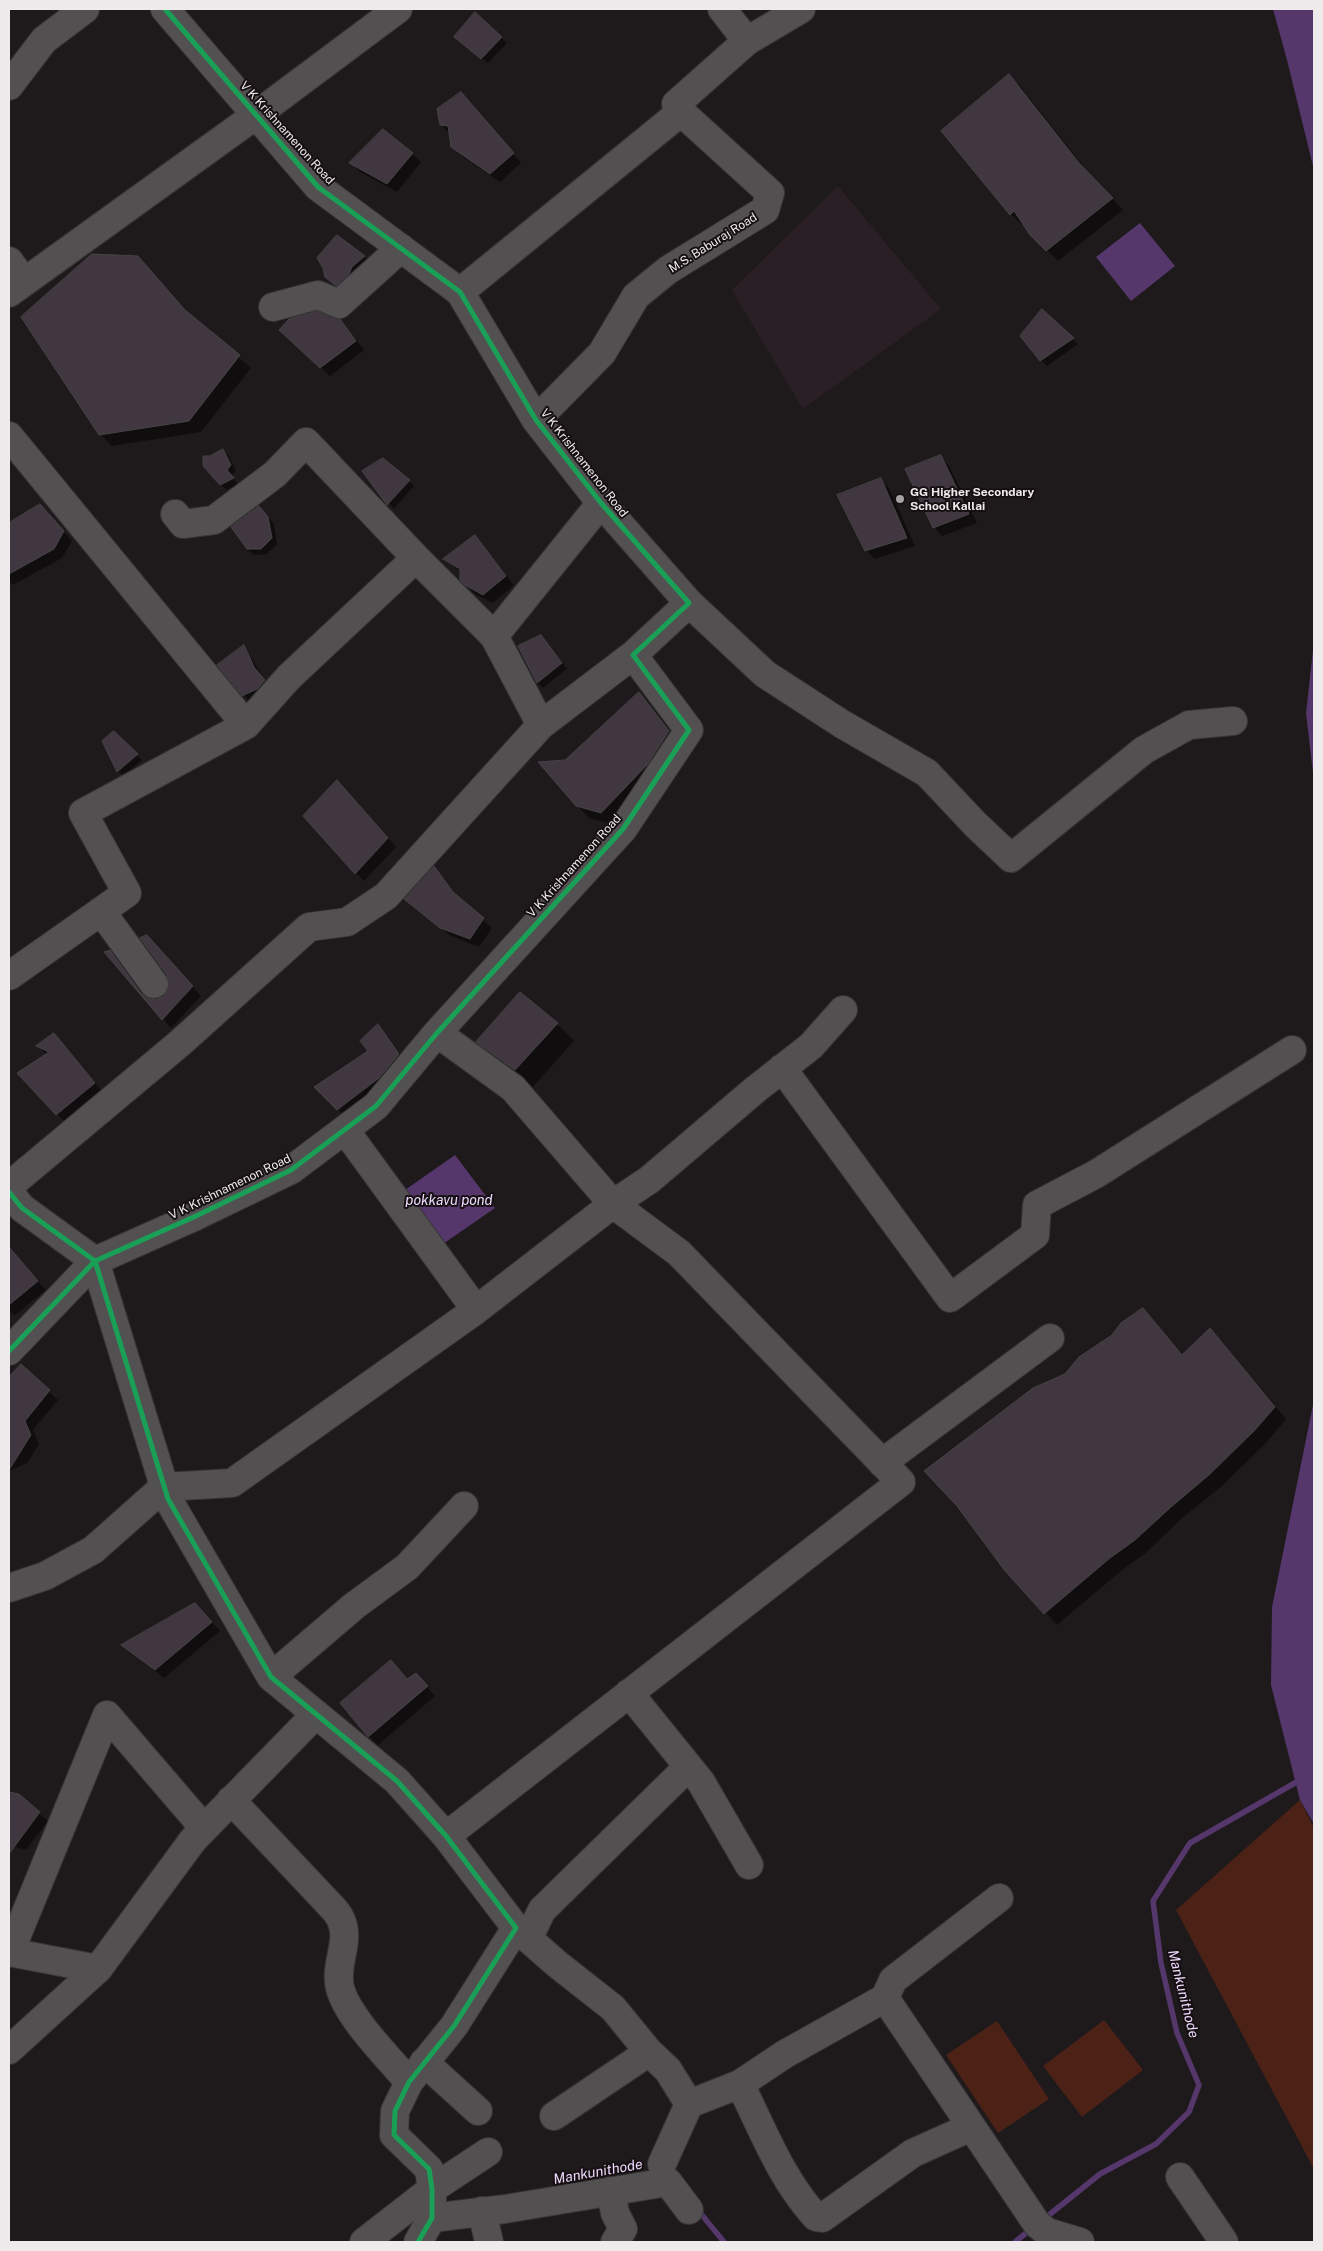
<!DOCTYPE html>
<style>
body{margin:0}
#map{position:relative;width:1323px;height:2251px;overflow:hidden;background:#1e1a1c;font-family:"Public Sans",sans-serif}
canvas{display:block}
.frame{position:absolute;inset:0;border:10px solid #efeaec;pointer-events:none}
</style>
<div id="map">
<canvas width="1323" height="2251"></canvas>
<div class="frame"></div>
</div>
<script>
const g = document.querySelector('canvas').getContext('2d');
g.lineJoin = 'round';
function fill(path, color) {
  g.fillStyle = color;
  g.fill(path, 'evenodd');
}
function trace(path, color, width, dash) {
  g.strokeStyle = color;
  g.lineWidth = width;
  g.lineCap = dash ? 'butt' : 'round';
  g.setLineDash(dash || []);
  g.stroke(path);
}
function write(font, color, halo, rows, align = 'center') {
  g.font = font + ' "Public Sans",sans-serif';
  g.lineWidth = 4;
  g.setLineDash([]);
  g.textBaseline = 'middle';
  g.strokeStyle = halo;
  g.fillStyle = color;
  for (const [text, x, y, turn = 0] of rows) {
    g.save();
    g.translate(x, y);
    g.rotate((+turn || 0) * Math.PI / 180);
    g.textAlign = isNaN(turn) ? turn : align;
    if (halo) g.strokeText(text, 0, 0);
    g.fillText(text, 0, 0);
    g.restore();
  }
}
const built = new Path2D(`
 M838,186L941,309L803,409L732,290Z`);
const green = new Path2D(`
 M1300,1800L1314,1828V2169L1176,1910Z
 M1104,2020L1143,2070L1082,2117L1043,2066Z
 M997,2021L1049,2099L998,2133L946,2055Z`);
const water = new Path2D(`
 M1273,9H1314V170L1287,60Z
 M1140,223L1175,266L1131,301L1096,257Z
 M1314,641V781L1306,713Z
 M455,1155L495,1208L440,1246L405,1190Z
 M1314,1400V1824L1300,1800L1271,1685L1272,1607Z`);
const shadow = new Path2D(`
 M475,13L507,43L488,63L461,43Z
 M1009,76L1020,86L1090,175L1123,210L1058,261L1031,234L1024,223L1022,225L1011,214L943,131Z
 M469,102L521,163L500,182L462,156L452,147L450,134L441,125Z
 M412,154L421,162L397,192L360,172L351,163Z
 M338,236L370,262L342,290L332,282Z
 M1042,311L1078,344L1047,366L1041,360Z
 M190,316L251,368L201,432L112,446L100,434Z
 M340,320L364,350L330,376L289,338Z
 M223,450L229,456L236,471L231,476L238,484L226,490L221,484L210,457Z
 M941,457L949,466L977,523L942,536L934,527Z
 M364,472L409,481L414,486L394,509Z
 M880,480L889,488L915,546L875,559L866,550Z
 M40,506L72,541L62,558L13,585L9,581V525Z
 M259,508L274,523L277,544L267,554L253,555L247,549Z
 M475,537L514,585L493,603L475,594L462,580L461,572L445,559Z
 M541,636L567,669L543,688L538,683L520,647Z
 M244,647L270,687L249,701L243,695Z
 M639,694L680,744L613,824L589,818L577,805L565,761Z
 M137,755L142,760L123,776L118,771Z
 M345,790L396,847L364,881L356,873Z
 M434,868L459,899L492,928L479,947L451,936L415,907Z
 M156,946L201,996L171,1028L106,953L110,951L119,960L147,999L155,1001L164,998L170,990L171,982Z
 M557,1024L574,1041L533,1087L495,1059L478,1042Z
 M378,1026L407,1063L347,1118L316,1088L370,1052Z
 M62,1044L103,1092L66,1123L57,1114L47,1055L38,1046Z
 M14,1255L46,1290L14,1316L9,1310V1260Z
 M1143,1310L1183,1356L1210,1330L1286,1419L1266,1443L1221,1487L1182,1518L1147,1552L1122,1570L1057,1625L1006,1570L1066,1375Z
 M21,1366L58,1400L33,1430L39,1444L27,1463L9,1471V1379Z
 M204,1613L220,1631L164,1678L123,1645Z
 M391,1662L408,1680L424,1683L435,1696L378,1745L369,1736Z
 M9,1793L18,1795L48,1821L26,1850L9,1845Z`);
const stream = new Path2D(`
 M697,2209L724,2242
 M1044,2219L1100,2174L1156,2144L1189,2112L1199,2085L1177,2033L1161,1963L1153,1901L1190,1843L1314,1772
 M1015,2242L1031,2229`);
const building = new Path2D(`
 M475,12L502,37L481,59L454,37Z
 M1009,74L1079,163L1113,198L1046,251L1030,235L1014,211L1010,215L941,131Z
 M461,92L514,153L490,174L451,147L448,126L440,125L437,109Z
 M383,129L413,153L387,184L349,163Z
 M337,235L365,256L352,267L349,274L336,286L325,277L323,268L317,258Z
 M92,254L138,256L185,310L240,355L189,421L99,435L21,317Z
 M1042,309L1074,338L1040,361L1020,336Z
 M317,311L340,319L356,341L320,368L279,330L289,319Z
 M223,449L231,465L227,470L234,478L220,485L203,466V456H210Z
 M941,455L969,514L933,528L905,469Z
 M383,458L410,480L387,505L362,471Z
 M881,478L907,538L865,551L837,495Z
 M40,504L64,531L54,549L9,574V523Z
 M259,506L268,517L272,538L261,549H247L231,527Z
 M475,535L506,576L483,595L465,585L460,580V569L443,559Z
 M541,635L562,663L537,683L518,646Z
 M244,645L254,667L265,680L257,689L242,696L217,665Z
 M639,692L669,731L647,765L601,813L576,806L538,762L565,760Z
 M114,731L138,754L117,772L102,741Z
 M337,780L388,838L355,874L303,816Z
 M434,866L453,892L484,918L470,939L440,928L404,899Z
 M147,935L193,986L162,1020L104,952L110,950L141,993L147,998L155,1000L163,997L168,990L169,982L167,975L140,938Z
 M520,992L558,1023L515,1070L476,1042Z
 M378,1024L399,1054L379,1078L337,1110L314,1087L368,1051L360,1041Z
 M54,1033L95,1083L56,1115L17,1073L49,1052L36,1046Z
 M9,1247L38,1281L9,1305Z
 M1143,1308L1182,1355L1210,1328L1275,1407L1254,1431L1209,1475L1171,1507L1135,1540L1110,1558L1044,1614L1005,1571L957,1506L924,1471L1033,1388L1065,1374L1079,1357L1112,1335L1121,1323Z
 M21,1364L50,1390L25,1421L31,1435L9,1470V1377Z
 M195,1603L212,1622L155,1670L121,1645Z
 M391,1660L407,1679L416,1673L428,1686L368,1737L340,1703Z
 M9,1792L19,1794L40,1812L9,1854Z`);
const minor = new Path2D(`
 M747,41L801,9
 M9,86L44,40L85,9
 M9,261L24,282
 M460,292L681,112
 M9,293L256,115L398,9
 M273,307L318,295L339,304L401,248
 M536,420L602,353L636,296L668,270L765,210L770,193L681,112L676,104L747,41L722,9
 M9,436L246,725
 M175,514L183,524L214,520L275,474L306,442L416,558
 M689,603L765,674L842,724L927,773L975,824L1011,858L1144,750L1189,725L1233,721
 M494,636L541,725
 M101,911L154,984
 M9,976L127,893L83,813L246,725L289,677L416,558L494,636L601,503
 M437,1033L513,1088L613,1204L679,1253L901,1482L446,1836
 M782,1068L950,1298L1035,1235L1037,1205L1096,1174L1292,1050
 M345,1130L476,1310L613,1204L649,1180L756,1089L811,1046L843,1010
 M9,1186L180,1043L309,927L347,922L386,896L541,725L633,655
 M9,1192L22,1208L95,1261L168,1499L271,1677L397,1781L446,1836L516,1928L454,2026L409,2082L395,2111L394,2135L429,2169L432,2189V2218L418,2242
 M9,1351L95,1261L196,1216L291,1170L376,1106L437,1033L623,829L689,730L633,655L689,603L601,503L536,420L460,292L318,187L165,9
 M882,1463L1050,1338
 M9,1588L45,1576L93,1550L164,1487L232,1483L476,1310
 M271,1677L354,1606L407,1567L464,1506
 M629,1693L701,1782L749,1865
 M231,1800L330,1905C334,1909 339,1915 341,1920C351,1942 334,1964 340,1988C348,2018 389,2058 409,2082
 M516,1928L557,1964L613,2008L649,2052L668,2070L689,2104
 M528,1939L542,1910L688,1767
 M9,1952L98,1969L193,1840L316,1714
 M10,1952L107,1715L204,1828
 M885,1998L1037,2224L1047,2232L1080,2242
 M9,2050L98,1969
 M424,2062L478,2111
 M740,2084C763,2130 781,2179 816,2217L822,2218L913,2153L971,2127
 M554,2116L649,2052
 M662,2164L689,2104L740,2084L785,2054L885,1998L893,1980L999,1898
 M1180,2177L1224,2242
 M611,2191L615,2213L623,2229L615,2242
 M482,2211L489,2242
 M432,2218L505,2209L668,2182L689,2210
 M364,2242L432,2189L488,2152`);
const cycleway = new Path2D(`
 M9,1192L22,1208L95,1261L168,1499L271,1677L397,1781L446,1836L516,1928L454,2026L409,2082L395,2111L394,2135L429,2169L432,2189V2218L418,2242
 M9,1351L95,1261L196,1216L291,1170L376,1106L437,1033L623,829L689,730L633,655L689,603L601,503L536,420L460,292L318,187L165,9`);
const markers = [
 [900,499,5,"#a6a1a3"]
];
const streetNames = [
 ["V K Krishnamenon Road",287,133,48],
 ["M.S. Baburaj Road",713,243,-32],
 ["V K Krishnamenon Road",584,463,52],
 ["V K Krishnamenon Road",574,866,-48],
 ["V K Krishnamenon Road",230,1187,-26]
];
const poiNames = [
 ["GG Higher Secondary",910,492],
 ["School Kallai",910,506]
];
const waterNames = [
 ["pokkavu pond",449,1201],
 ["Mankunithode",1183,1994,76],
 ["Mankunithode",598,2172,-10]
];
fill(built, '#2a1f24');
fill(green, '#4c2116');
fill(water, '#56376c');
fill(shadow, '#0007');
trace(stream, '#56376c', 5.5);
fill(building, '#413740');
trace(building, '#464345', 1);
trace(minor, '#363435', 30);
trace(minor, '#525050', 28);
trace(cycleway, '#1a9f57', 5);
for (const [x, y, r, color] of markers) {
  const dot = new Path2D();
  dot.arc(x, y, r, 0, 2 * Math.PI);
  g.fillStyle = color;
  g.fill(dot);
  trace(dot, '#161012', 2);
}
write('12px', '#efeaec', '#161012', streetNames);
write('bold 12px', '#efeaec', '#161012', poiNames, 'left');
write('italic 14px', '#ecd9fd', '#161012', waterNames);
</script>
